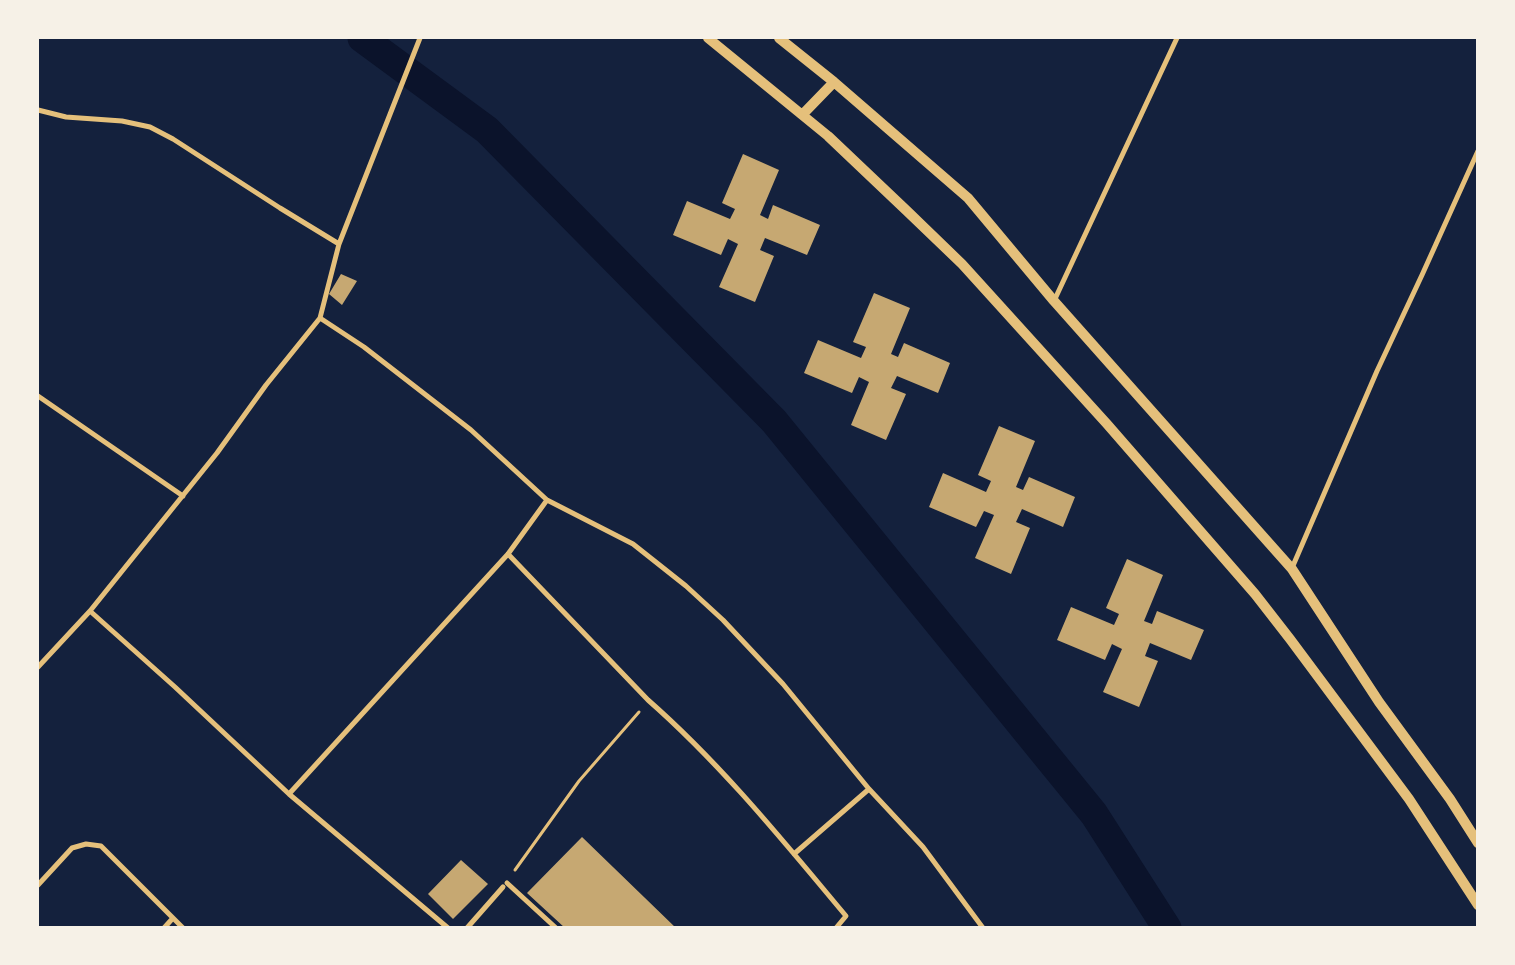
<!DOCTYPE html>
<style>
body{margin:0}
#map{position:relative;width:1515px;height:965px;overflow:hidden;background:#14213d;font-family:Georgia,serif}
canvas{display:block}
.frame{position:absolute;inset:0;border:39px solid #f6f1e7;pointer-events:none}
</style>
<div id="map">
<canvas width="1515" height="965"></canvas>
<div class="frame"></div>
</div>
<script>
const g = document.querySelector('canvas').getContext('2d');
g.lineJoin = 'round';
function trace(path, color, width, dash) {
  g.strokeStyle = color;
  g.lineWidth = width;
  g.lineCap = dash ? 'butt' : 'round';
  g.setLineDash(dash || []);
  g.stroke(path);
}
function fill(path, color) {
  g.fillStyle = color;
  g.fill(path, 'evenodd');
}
const canal = new Path2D(`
 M362,38L487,130L774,421L1094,814L1167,928`);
const building = new Path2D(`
 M743,154L779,170L760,215L768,219L773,205L820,225L807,255L765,238L760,250L774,256L755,302L719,287L738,244L728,239L721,255L673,235L687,201L730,219L735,209L722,203Z
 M341,274L357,281L342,305L329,294Z
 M874,293L910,308L891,354L898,357L904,343L950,363L938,393L897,376L891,388L906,394L886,440L851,425L869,382L859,377L852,393L804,373L818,340L861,358L866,347L853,342Z
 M999,426L1035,441L1016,487L1023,490L1029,477L1075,497L1063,527L1022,509L1016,522L1030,528L1011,574L975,558L994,515L984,511L976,527L929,507L943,473L986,492L991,481L978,475Z
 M1127,559L1163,575L1144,621L1152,624L1157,611L1204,630L1191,660L1150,643L1145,656L1158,661L1139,707L1103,692L1122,649L1112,644L1105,660L1057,640L1071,607L1114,625L1119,614L1106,608Z
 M582,837L676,928H565L527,893Z
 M461,860L488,884L453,919L428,894Z`);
const path = new Path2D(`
 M515,870L579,781L639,712`);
const minor = new Path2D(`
 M38,110L66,117L122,121L150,127L173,139L280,208L339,244
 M1054,301L1177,38
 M320,318L364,347L471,430L547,500L633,544L686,586L723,620L783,684L869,789L923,847L983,928
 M38,396L183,496
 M508,554L648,700C722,765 784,842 846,916L836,928
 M1292,568L1377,371L1422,275L1478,151
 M90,611L175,687L289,794L448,928
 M38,667L90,611L217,453L266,385L320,318L339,244L420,38
 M289,794L508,554L547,500
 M794,854L869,789
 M507,883L556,928
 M38,885L72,848L86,844L101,846L183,928
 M164,928L173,918
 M467,928L503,887`);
const secondary = new Path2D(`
 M708,38L828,136L907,211L962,264L1107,424L1255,594L1290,639L1409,799L1478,905
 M779,38L834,82L968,198L1054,301L1292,569L1379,702L1450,799L1478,843
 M803,114L834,82`);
trace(canal, '#0b132b', 29);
fill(building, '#c6a872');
trace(path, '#e5c07b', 3);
trace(minor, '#e5c07b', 5);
trace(secondary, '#e5c07b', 10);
</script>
